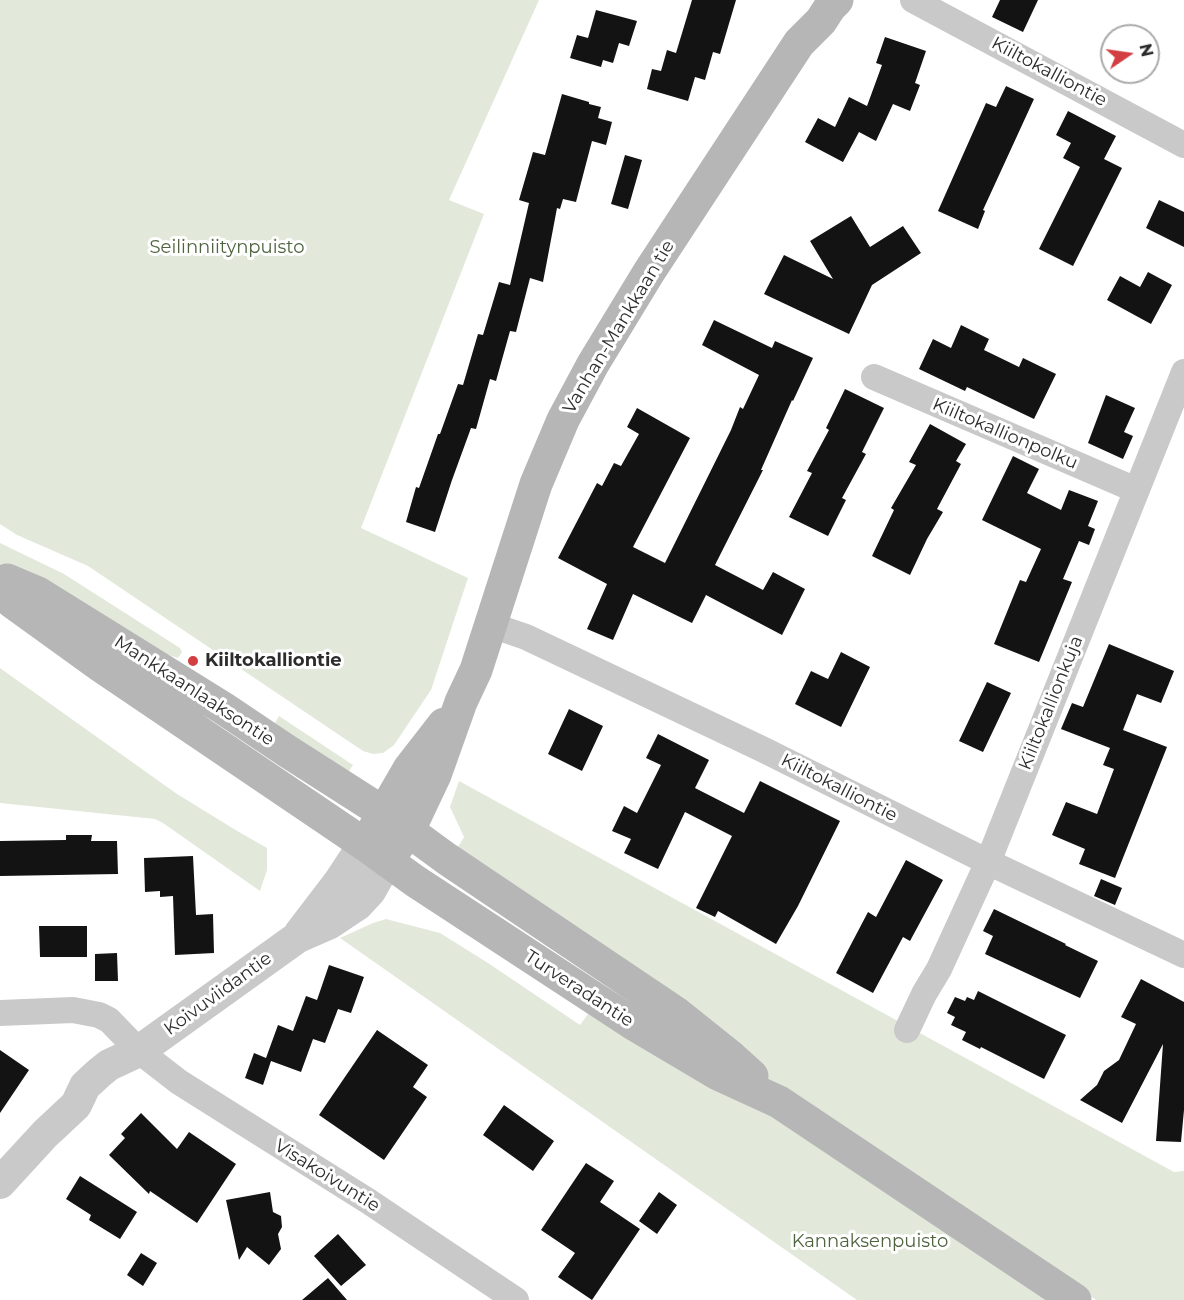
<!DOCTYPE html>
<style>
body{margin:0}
#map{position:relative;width:1184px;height:1300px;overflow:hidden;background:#fff;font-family:Montserrat,sans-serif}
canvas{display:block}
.north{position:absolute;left:1100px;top:24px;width:60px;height:60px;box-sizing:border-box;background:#fff;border:2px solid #ababab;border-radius:50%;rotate:77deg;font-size:16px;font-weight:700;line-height:24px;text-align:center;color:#2c2c2c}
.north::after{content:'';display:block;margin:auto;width:21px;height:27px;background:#d33e43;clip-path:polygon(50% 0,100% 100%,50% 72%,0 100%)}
</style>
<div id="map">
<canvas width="1184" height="1300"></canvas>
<div class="north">N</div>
</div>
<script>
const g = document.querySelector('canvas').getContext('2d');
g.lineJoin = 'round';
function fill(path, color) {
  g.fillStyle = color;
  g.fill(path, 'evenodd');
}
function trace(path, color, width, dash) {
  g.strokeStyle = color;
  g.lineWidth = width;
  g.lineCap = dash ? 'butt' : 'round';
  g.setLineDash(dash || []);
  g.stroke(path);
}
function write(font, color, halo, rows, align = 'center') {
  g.font = font + ' Montserrat,sans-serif';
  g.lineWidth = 6;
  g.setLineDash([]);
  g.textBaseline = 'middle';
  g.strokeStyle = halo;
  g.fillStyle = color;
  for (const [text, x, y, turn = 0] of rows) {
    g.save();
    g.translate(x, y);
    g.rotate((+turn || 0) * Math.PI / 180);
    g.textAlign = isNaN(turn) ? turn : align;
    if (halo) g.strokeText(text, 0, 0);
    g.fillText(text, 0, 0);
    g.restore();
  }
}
const green = new Path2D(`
 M0,0H539L449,200L484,214L361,528L468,578L431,690L394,745L383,753L373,754L363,751L88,566L17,535L0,524Z
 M0,543L64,574L180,648L182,652L178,658L139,646L32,580L0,565Z
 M0,668L177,794L239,832L267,848V870L260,891L163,823L155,819L0,803Z
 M279,716L353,765L347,774L309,755L275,723Z
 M459,781L1174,1172L1184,1171V1300H1096L773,1083L753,1066L454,854L464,837L450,807Z
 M386,919L440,933L488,963L580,1025L588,1014L734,1089L1057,1300H857L340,938L373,923Z`);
const building = new Path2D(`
 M692,0H736L720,54L713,52L705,80L695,77L688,101L647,89L652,69L661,71L667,50L676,53Z
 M1000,0H1038L1023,32L992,17Z
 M596,10L637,21L629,46L619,43L613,63L603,60L601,67L570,58L577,35L588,38Z
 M885,37L926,51L915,83L920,85L910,111L893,104L876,141L859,132L843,162L805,142L818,118L835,127L849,97L867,106L882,65L876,63Z
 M1006,86L1034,99L983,210L985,211L978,229L938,211L986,103L996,107Z
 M562,94L589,102V104L601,107L598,118L612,122L606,145L592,141L576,202L563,199L560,209L557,208L543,282L530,278L516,332L510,331L496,381L490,379L476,429L471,428L452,480L435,532L406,522L416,487L419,488L438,434H440L458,384L463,385L478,334L483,335L499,282L510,285L529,203L519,200L533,152L545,155Z
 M1068,111L1116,136L1104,159L1122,168L1073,266L1039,249L1080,167L1063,158L1071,143L1056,135Z
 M625,155L642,160L628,209L611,204Z
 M1159,200L1184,212V247L1146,228Z
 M851,216L870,247L903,226L921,253L872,285L849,334L764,294L784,255L833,279L810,241Z
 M1148,272L1172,285L1151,324L1107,300L1120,276L1140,287Z
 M714,320L772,348L775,341L813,358L793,401L792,400L761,470H763L715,565L763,590L773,572L805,589L782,635L706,595L692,623L633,594L613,640L587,629L607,584L558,558L597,483L602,486L614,463L621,466L639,434L627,427L637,408L690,438L633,547L665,563L731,430L740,407L743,409L759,375L702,345Z
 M961,325L989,339L984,350L1019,367L1023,358L1056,374L1034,419L967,387L965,391L919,369L933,339L951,348Z
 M845,389L884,408L862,452L866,454L842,498L846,500L828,536L789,517L812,473L807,471L829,430L826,428Z
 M1106,395L1135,408L1124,432L1133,436L1123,459L1088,443Z
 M930,424L966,444L956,461L961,464L937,509L943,512L927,539L910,575L872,556L894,510L891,508L916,465L909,462Z
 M1013,456L1039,469L1027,493L1061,510L1069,490L1098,501L1088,526L1095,529L1089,545L1079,541L1063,579L1072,582L1039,662L994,644L1020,580L1026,582L1041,549L982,520Z
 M1109,644L1174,671L1161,703L1137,694L1123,730L1167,747L1115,878L1079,864L1085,849L1052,835L1066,802L1097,814L1114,769L1103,765L1110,748L1061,729L1072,703L1083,707Z
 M841,652L870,667L841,727L795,704L811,671L828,679Z
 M987,682L1011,693L983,752L959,741Z
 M569,709L603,726L582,771L548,754Z
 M658,734L709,760L695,788L744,813L760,781L840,821L798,906L776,944L718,911L715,917L696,908L732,836L685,812L658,869L624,853L631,839L612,831L624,806L637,813L661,765L646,758Z
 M66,835H92L91,841H117L118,874L0,876V841L66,840Z
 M193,856L196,915L213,914L214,953L175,955L173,896L160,897V891L145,892L144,858Z
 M906,860L943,880L910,941L903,937L873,993L836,973L868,912L876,917Z
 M1101,879L1122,888L1115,905L1094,896Z
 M994,909L1066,944L1065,945L1098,961L1080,998L985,954L993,936L983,931Z
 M39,926H87V957H40Z
 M117,953L118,981H95V954Z
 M329,965L364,977L351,1013L338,1009L325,1043L313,1039L301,1072L271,1061L263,1085L245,1078L254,1053L266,1058L278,1025L293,1031L306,996L317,1000Z
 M1141,979L1184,1002V1110L1181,1142L1156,1141L1163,1044L1122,1123L1080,1100L1097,1085L1104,1071L1119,1060L1136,1024L1121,1017Z
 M978,991L1066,1035L1044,1079L981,1047L980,1049L962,1040L966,1032L951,1025L955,1017L947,1013L955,997L965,1001L967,997L974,1000Z
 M377,1030L428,1065L413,1087L427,1097L384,1160L319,1115Z
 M0,1050L29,1070L0,1113Z
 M504,1105L554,1141L533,1171L483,1135Z
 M141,1113L177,1149L189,1132L236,1164L197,1223L150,1191L149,1194L109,1155L125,1138L121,1134Z
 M586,1163L614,1181L600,1202L640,1229L592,1300L558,1277L575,1253L541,1230Z
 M80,1176L137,1212L120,1239L89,1220L91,1215L66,1199Z
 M270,1192L273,1212L281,1216L282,1227L278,1234L281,1249L269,1265L247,1247L239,1260L226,1200Z
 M659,1192L677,1205L657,1234L639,1221Z
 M338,1234L366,1265L341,1286L314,1256Z
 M141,1253L157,1263L143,1286L127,1275Z
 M328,1278L347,1300H302Z`);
const minor = new Path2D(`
 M913,0L1184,145
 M874,377L1136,490
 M491,625L526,637L764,750L988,862L1184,955
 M0,1013L73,1010L99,1015L109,1020L139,1051L179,1082L368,1201L516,1300
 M907,1030L924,994L939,969L988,862L1184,372`);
const tertiary = new Path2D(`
 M300,933L339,882L364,844
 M0,1183L45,1134L76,1105L85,1086L99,1073L109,1065L139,1051L298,937L330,923L357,905L370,891L387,861`);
const secondary = new Path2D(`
 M7,580L38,593L223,708L287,751L384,813L447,859L676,1013L731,1057L752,1076
 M0,590L11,601L101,666L364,844L415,881L632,1023L718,1074L779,1102L1075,1300
 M373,831L409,769L444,724
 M387,861L409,830L435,775L461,702L476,670L536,484L563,420L593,364L649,272L799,43L821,21L830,7L837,0`);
const markers = [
 [193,661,6,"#d33e43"]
];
const streetNames = [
 ["Kiiltokalliontie",1049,72,28],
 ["Vanhan-Mankkaan tie",619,327,-59],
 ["Kiiltokallionpolku",1005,434,23],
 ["Mankkaanlaaksontie",194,691,33],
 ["Kiiltokallionkuja",1051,703,-68],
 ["Kiiltokalliontie",839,788,27],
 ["Turveradantie",579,989,33],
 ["Koivuviidantie",218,994,-36],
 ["Visakoivuntie",327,1176,32]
];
const parkNames = [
 ["Seilinniitynpuisto",227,248],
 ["Kannaksenpuisto",870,1242]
];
const poiNames = [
 ["Kiiltokalliontie",205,661]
];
fill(green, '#e2e9db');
fill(building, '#131313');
trace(minor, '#c9c9c9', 26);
trace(tertiary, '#c9c9c9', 32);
trace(secondary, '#b6b6b6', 33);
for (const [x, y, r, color] of markers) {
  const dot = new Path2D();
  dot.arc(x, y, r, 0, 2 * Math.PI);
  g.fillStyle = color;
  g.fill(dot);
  trace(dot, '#fff', 2);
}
write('18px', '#2c2c2c', '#fff', streetNames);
write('18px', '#4e633e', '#fff', parkNames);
write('bold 18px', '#2c2c2c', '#fff', poiNames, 'left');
</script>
